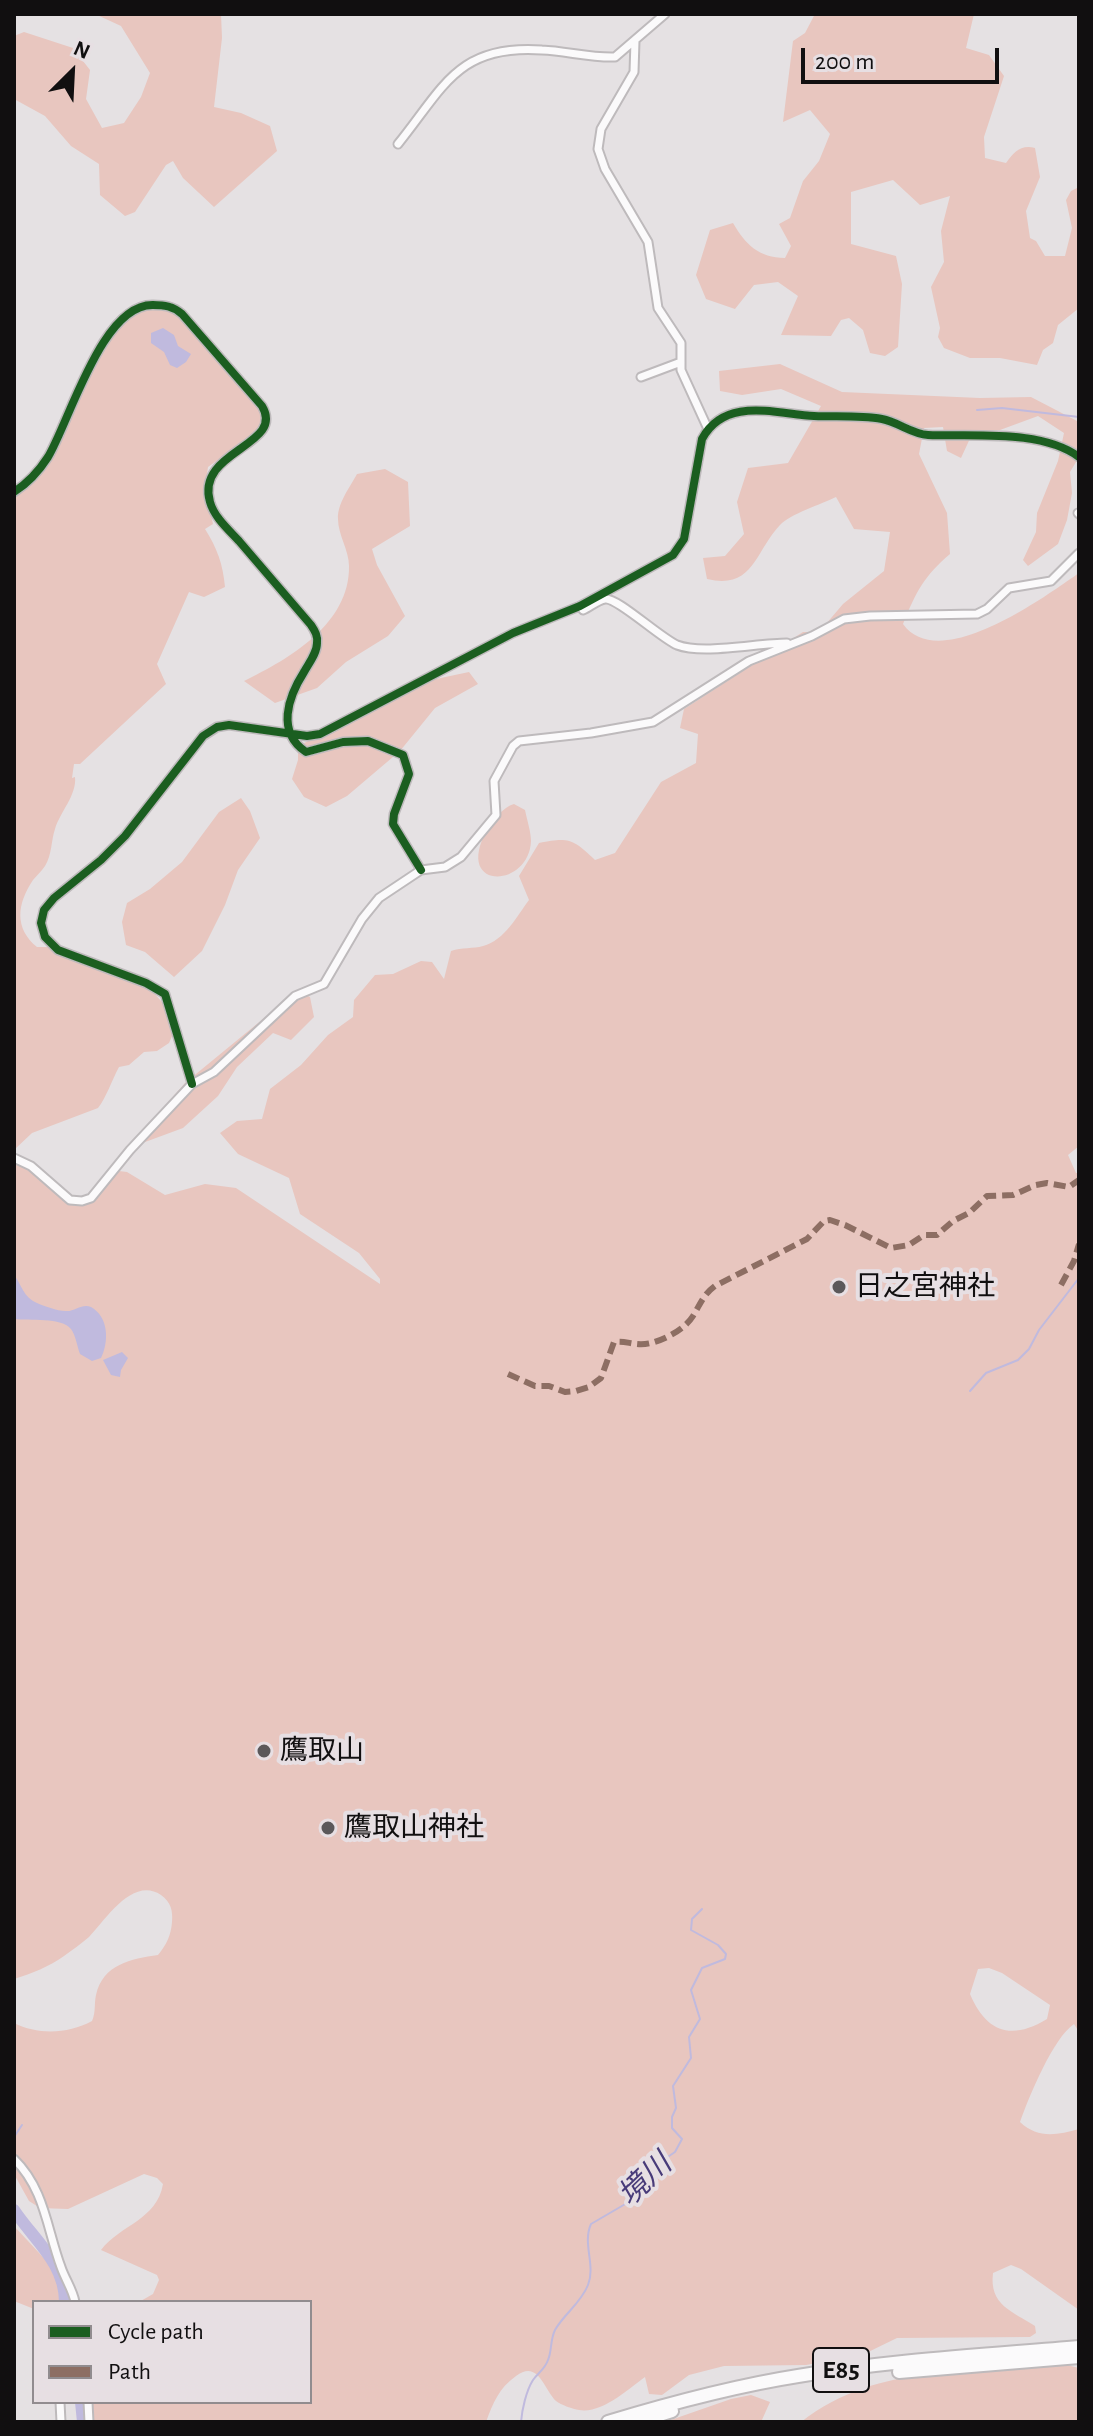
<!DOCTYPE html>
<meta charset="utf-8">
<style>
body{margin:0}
#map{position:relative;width:1093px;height:2436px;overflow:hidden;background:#e5e1e3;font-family:"Alegreya Sans",sans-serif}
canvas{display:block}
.frame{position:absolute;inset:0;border:16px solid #110f10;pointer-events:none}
.legend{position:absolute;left:32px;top:2300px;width:280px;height:104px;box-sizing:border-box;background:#e7dfe3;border:2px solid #918c8f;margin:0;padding:10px 14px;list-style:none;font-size:24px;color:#110f10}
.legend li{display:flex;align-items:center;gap:16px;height:40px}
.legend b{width:40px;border:2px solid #918c8f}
.north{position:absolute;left:32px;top:32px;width:80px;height:80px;-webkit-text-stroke:6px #e7dfe3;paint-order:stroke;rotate:24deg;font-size:22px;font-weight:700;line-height:32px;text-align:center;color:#110f10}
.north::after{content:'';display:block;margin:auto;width:28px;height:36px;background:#110f10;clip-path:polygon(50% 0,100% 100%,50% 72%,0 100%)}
.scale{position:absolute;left:801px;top:48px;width:198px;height:36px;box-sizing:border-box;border:4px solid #110f10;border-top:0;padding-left:10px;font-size:24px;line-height:28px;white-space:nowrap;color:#110f10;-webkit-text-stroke:6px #e7dfe3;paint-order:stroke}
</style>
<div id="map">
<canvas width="1093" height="2436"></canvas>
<div class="frame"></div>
<ul class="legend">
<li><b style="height:10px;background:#1b5e20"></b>Cycle path</li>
<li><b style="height:10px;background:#8d6e63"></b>Path</li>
</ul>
<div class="north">N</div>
<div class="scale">200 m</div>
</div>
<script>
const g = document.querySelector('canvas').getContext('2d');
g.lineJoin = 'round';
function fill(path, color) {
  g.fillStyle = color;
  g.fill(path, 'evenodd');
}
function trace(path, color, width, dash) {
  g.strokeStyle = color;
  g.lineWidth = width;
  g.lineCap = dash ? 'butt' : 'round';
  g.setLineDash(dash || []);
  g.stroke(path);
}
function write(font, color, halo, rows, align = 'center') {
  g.font = font + ' "Alegreya Sans","Noto Sans JP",sans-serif';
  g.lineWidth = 8;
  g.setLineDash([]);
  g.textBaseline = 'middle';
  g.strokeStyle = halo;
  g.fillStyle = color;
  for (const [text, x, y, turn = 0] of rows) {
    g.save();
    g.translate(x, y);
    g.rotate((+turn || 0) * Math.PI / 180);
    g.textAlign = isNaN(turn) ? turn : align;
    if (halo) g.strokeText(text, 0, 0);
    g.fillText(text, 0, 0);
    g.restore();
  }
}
const green = new Path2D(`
 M95,14H221L222,38L214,107L241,113L270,126L277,151L214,207L183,178L173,161L166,165L135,212L125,216L100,195L99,164L71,146L45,116L14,99V36L24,32L73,48L90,70L86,99L102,128L124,123L141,97L150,73L121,26Z
 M815,14H974L966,48L989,55L1004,76L984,137L985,158L1006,163C1013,153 1021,144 1035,148L1040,177L1026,211L1030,238L1036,241L1045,256H1065L1072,228L1066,200L1071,191L1079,187V308L1058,325L1053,343L1043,350L1037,365L1000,358H970L944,348L938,337L940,328L931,287L944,262L941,231L950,196L920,205L893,180L851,192V244L896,256L902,284L898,347L885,356L870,353L863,330L849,318L841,320L831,336L781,335L798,296L778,282L754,285L735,309L706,299L696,275L710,230L733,223C745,244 759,258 785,258L791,246L779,224L790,218L803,181L819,161L830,134L810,110L783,122L793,41L805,33Z
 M144,308C153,309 167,308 175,313C195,325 251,395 264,417L261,429L208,467L205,488L213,524L205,529C217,548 223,564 225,587L204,597L189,592L157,664L166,684L80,764H74L72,778L75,777C77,795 60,812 55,829C51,841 52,855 45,866C42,871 37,875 33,880C17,904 14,928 37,947H48L147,985L169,1010L173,1034L169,1043L157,1051L144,1052L129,1065L119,1067C112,1080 106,1098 98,1108L32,1133L14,1150V496C45,479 54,447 69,417C81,393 93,370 107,346C118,328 124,317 144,308Z
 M780,364L842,392L980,398L1031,397L1079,422V457L1070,472L1072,493L1067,520L1058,544L1028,566L1023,560L1036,532L1037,513L1058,461L1064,433L1038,416L1000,430L973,432L961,458L947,451L943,427L924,428L919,454L947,513L950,554C924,576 916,592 903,624C939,674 1043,598 1079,573V1146L1068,1155L1076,1173H1079V2032L1074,2024C1053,2038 1029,2097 1020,2122C1038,2139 1057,2135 1079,2129V2310L1021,2269L1011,2265L993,2273C989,2305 1012,2311 1035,2326L1036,2333L1030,2337L897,2338L862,2355L806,2365L724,2366L689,2375L662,2395L649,2394L645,2377C628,2389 602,2414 579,2410C573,2409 561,2405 556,2401C544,2389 538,2359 516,2376C499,2388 493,2403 486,2422H91V2402H310V2302H139L153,2294L159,2280L157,2275L101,2250C120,2225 157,2220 163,2184L157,2178L144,2174L68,2209L40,2208L29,2201L14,2174V2023C38,2035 68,2034 92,2021C96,2012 94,2004 96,1995C103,1964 131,1959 158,1955C167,1944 171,1935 172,1922C173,1911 171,1902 161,1895C133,1876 106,1919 89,1937C81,1944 72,1950 64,1956C48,1967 33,1973 14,1979V1157L55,1193L75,1206L91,1202L119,1171L127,1172L165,1195L205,1184L236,1188L380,1284V1279L359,1253L300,1214L289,1178L238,1154L220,1133L237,1121L262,1119L270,1089L301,1065L328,1035L353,1017L354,1000L375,975L393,974L421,961L432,962L444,979L451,951C462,947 473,949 483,946C505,940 517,916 529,900L519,876L539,843C569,837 573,839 595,860L615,853L661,782L696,763L698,734L680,728L684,709L803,632H815L826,624L843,604L884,571L890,532L854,529L836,497C822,504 790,514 780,525C755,551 754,590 707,579L703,558L725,556L744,534L737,502L748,468L788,463L821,406L781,389L742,395L720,391L719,371ZM989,1968L1002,1973L1050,2005L1047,2019C1011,2041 986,2032 970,1994L978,1969Z
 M385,469L408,482L410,526L372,549L377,565L405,616L388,636L346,662L317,688L275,703L244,681C289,659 350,624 349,566C349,550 338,535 338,519C337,504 350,487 357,474Z
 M469,672L478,684L435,708L400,751L347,796L326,807L304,797L292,779L298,760V746L436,679Z
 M241,798L250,811L260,838L238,870L225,905L202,951L174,977L145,952L126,945L122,922L127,903L150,889L182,862L219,812Z
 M514,804L525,810C527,820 531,832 531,841C529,889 453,891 487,830C493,820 503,807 514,804Z
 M303,993L310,997L314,1017L291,1040L273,1033L237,1067L218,1096L183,1128L137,1145L149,1124L185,1083L291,996Z
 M14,2226L55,2270L72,2302H34V2309L14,2301Z
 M1067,2365L1079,2368V2422H801C881,2360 972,2376 1067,2365Z
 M751,2395L770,2402L761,2422H665L731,2399Z`);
const water = new Path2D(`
 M163,328L174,335L178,346L191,354L186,362L177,368L170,365L164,352L151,343V333Z
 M14,1275C22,1285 23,1297 37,1303C44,1306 60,1312 67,1311C75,1311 83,1303 91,1307C109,1317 109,1342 101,1358L92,1361L80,1354C77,1346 76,1336 71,1329C62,1317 29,1321 14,1319Z
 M122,1352L128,1358L121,1370L120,1377L111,1375L103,1360Z`);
const stream = new Path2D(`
 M977,410L1002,408L1079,417
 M970,1391L986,1373L1018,1360L1029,1349L1039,1330L1079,1278
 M14,2137L22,2125
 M521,2422C522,2410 526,2391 533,2380C538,2373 545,2369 548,2360C552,2351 550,2340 555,2330C564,2314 581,2303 588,2285C596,2265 582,2244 591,2224L627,2203L641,2175L675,2152L682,2139L672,2128V2117L676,2108L673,2086L691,2058L689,2037L700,2019L691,1990L702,1968L725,1959L726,1954L718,1945L691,1930L692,1919L702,1909`);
const river = new Path2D(`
 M14,2210C34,2240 65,2263 65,2302
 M81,2402L83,2422`);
const minor = new Path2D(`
 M635,41L634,72L601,129L598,149L605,169L648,242L658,308L681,343V370L708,429
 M398,144C444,87 458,44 542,50C566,51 591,58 615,57L665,14
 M641,377L681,362
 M14,492C28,483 39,471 48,457C70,420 102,304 153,305C164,305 173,306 182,314L262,406C286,446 195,450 210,502C214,517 229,530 239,541C263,569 287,597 311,625C315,631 318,636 317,643C317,653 309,663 304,672C288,697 276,732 306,752L343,742L368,741L403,755L409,774L394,814L393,824L421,870
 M1078,513L1079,514
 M580,606L583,610C590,607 598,600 605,599C617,597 659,637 677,645C703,655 757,643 787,643
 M192,1084L165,994L146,983L58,950L45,937L41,923L44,910L54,898L101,860L125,836L203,736L217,727L229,725L307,736L320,734L513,633L580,606L673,555L684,539L702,439C725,396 776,414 814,416C837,417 859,415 882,419C898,422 912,434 928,435C973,437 1041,429 1079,457
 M14,1158L31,1166L70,1200L82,1201L91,1198L130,1150L192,1084L214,1072L295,996L324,984L362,919L379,898L421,870L445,867L461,857L496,815L494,781L513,746L519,741L591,733L653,722L749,661L812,636L844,619L870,616L977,614L987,609L1009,588L1051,581L1079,553
 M14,2159C45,2189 47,2230 61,2267C65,2279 73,2290 75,2302
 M60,2402L61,2422
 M88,2402L89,2422`);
const trunk = new Path2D(`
 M899,2372L1079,2357
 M608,2422C671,2403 734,2386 798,2376C891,2360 986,2355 1079,2347
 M637,2422L672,2411`);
const quiet = new Path2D(`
 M1061,1285L1074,1261L1079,1244
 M508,1374L535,1386H549L565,1392L576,1391L589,1387L601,1378L614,1342C627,1340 635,1347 651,1343C666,1339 685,1329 693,1316C701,1303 703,1295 715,1286L807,1239L824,1221L830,1220L845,1225L891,1248L909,1245L924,1235H937L953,1221L969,1213L987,1196L1013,1195L1036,1185L1047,1183L1069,1187L1079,1180`);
const cycleway = new Path2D(`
 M14,492C28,483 39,471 48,457C70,420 102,304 153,305C164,305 173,306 182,314L262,406C286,446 195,450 210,502C214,517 229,530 239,541C263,569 287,597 311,625C315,631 318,636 317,643C317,653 309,663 304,672C288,697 276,732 306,752L343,742L368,741L403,755L409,774L394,814L393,824L421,870
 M192,1084L165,994L146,983L58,950L45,937L41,923L44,910L54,898L101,860L125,836L203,736L217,727L229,725L307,736L320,734L513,633L580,606L673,555L684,539L702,439C725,396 776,414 814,416C837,417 859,415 882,419C898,422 912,434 928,435C973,437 1041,429 1079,457`);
const markers = [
 [839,1287,8,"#5b585a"],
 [264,1751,8,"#5b585a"],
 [328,1828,8,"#5b585a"]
];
const shields = [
 [841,2370,56]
];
const shieldNames = [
 ["E85",841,2370]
];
const poiNames = [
 ["日之宮神社",855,1287],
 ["鷹取山",280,1751],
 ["鷹取山神社",344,1828]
];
const waterNames = [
 ["境川",645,2180,-44]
];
fill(green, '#e8c6bf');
fill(water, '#c0bade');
trace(stream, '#c0bade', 2);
trace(river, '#c0bade', 12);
trace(minor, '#bebabc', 11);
trace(trunk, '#bebabc', 16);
trace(minor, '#fbfafb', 7);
trace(trunk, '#fbfafb', 12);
trace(quiet, '#8d6e63', 6, [12, 6]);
trace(cycleway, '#1b5e20', 8);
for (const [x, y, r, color] of markers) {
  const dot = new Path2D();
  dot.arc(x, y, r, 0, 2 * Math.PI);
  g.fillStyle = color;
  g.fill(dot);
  trace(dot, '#e7dfe3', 3);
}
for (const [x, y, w] of shields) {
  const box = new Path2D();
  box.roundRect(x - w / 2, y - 22, w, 44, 6);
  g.fillStyle = '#e7dfe3';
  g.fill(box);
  trace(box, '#110f10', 2);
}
write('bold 26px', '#110f10', null, shieldNames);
write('28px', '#110f10', '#e7dfe3', poiNames, 'left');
write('italic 30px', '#483b79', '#e7dfe3', waterNames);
</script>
